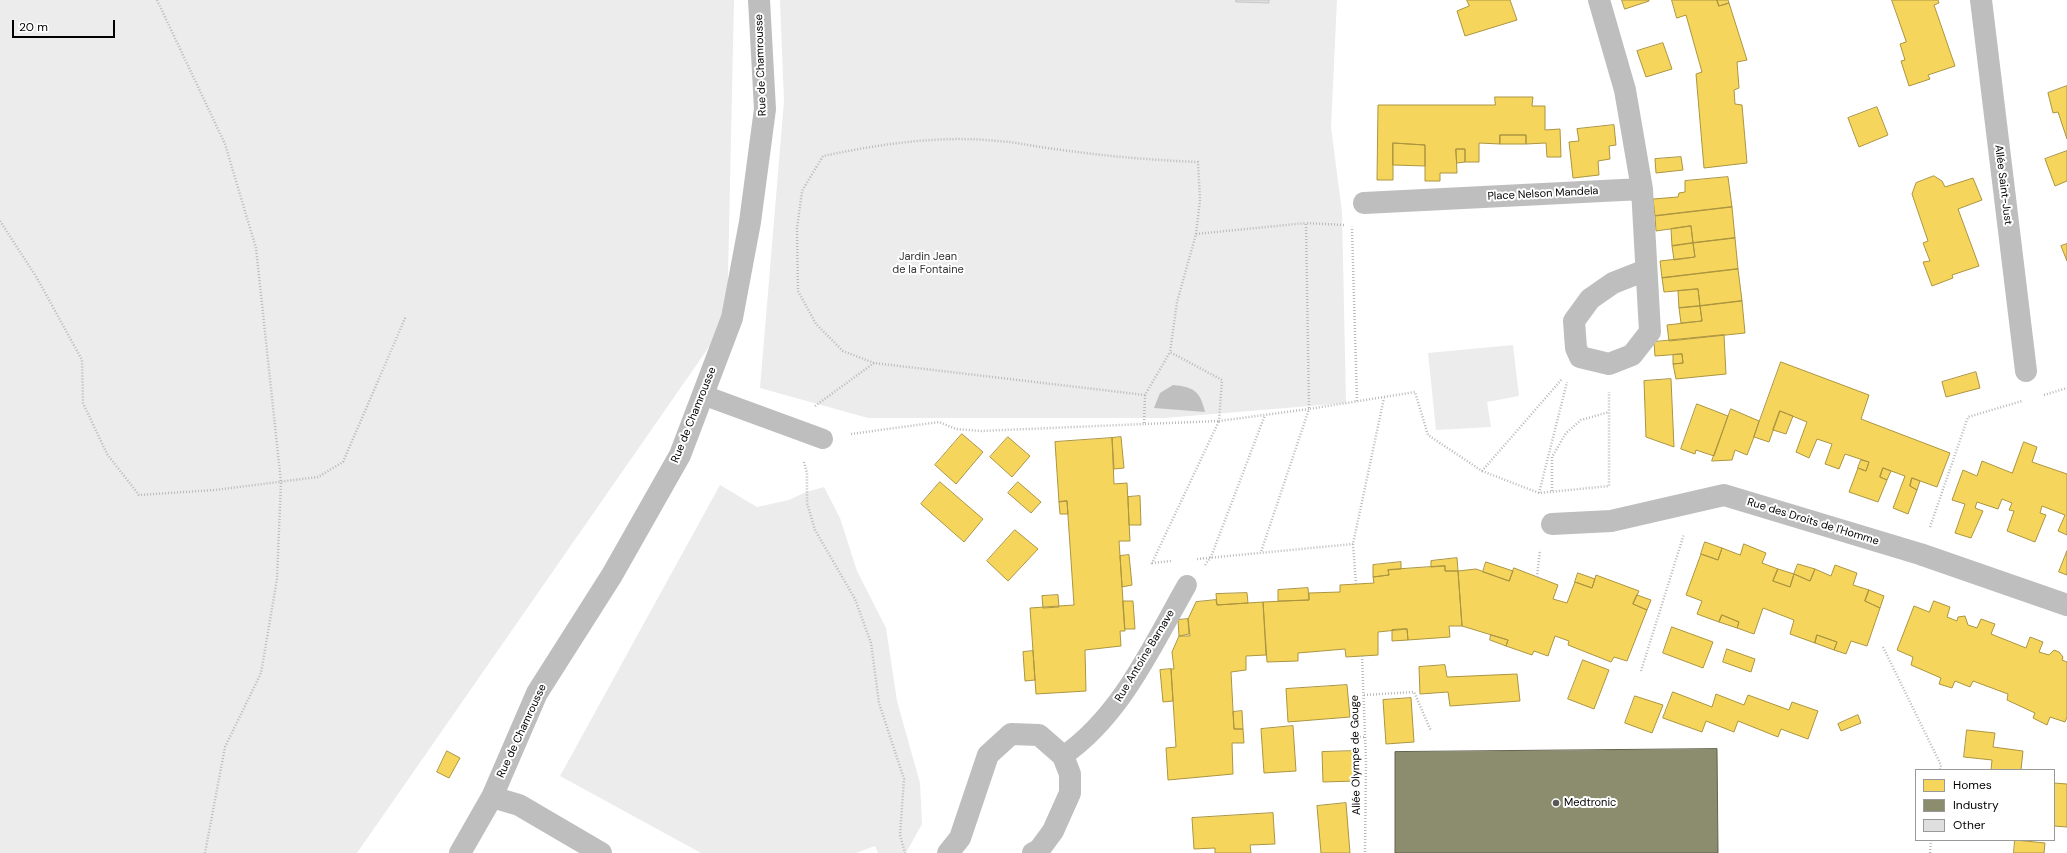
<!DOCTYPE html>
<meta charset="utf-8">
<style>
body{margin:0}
#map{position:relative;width:2067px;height:853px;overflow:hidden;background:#fff;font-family:"DM Sans",sans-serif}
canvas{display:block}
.legend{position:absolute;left:1915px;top:769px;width:140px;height:72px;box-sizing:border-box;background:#fff;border:1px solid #999;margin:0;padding:5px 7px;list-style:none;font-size:12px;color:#000}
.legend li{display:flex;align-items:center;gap:8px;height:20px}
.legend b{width:20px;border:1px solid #999}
.scale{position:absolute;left:12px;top:20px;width:103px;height:18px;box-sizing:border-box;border:2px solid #000;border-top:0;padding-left:5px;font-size:12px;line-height:14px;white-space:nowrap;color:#000;-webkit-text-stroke:3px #fff;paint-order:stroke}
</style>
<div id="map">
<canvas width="2067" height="853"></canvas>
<ul class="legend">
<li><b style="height:11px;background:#f6d55c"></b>Homes</li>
<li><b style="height:11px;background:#8c8c6e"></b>Industry</li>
<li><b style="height:11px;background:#dfdfdf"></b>Other</li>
</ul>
<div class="scale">20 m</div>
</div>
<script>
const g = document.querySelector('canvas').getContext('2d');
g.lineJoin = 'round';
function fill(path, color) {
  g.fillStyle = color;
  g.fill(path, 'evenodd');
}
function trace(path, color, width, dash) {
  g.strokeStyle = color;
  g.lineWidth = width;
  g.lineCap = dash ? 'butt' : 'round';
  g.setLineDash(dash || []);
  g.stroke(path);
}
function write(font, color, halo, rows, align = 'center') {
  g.font = font + ' "DM Sans",sans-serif';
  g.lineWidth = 4;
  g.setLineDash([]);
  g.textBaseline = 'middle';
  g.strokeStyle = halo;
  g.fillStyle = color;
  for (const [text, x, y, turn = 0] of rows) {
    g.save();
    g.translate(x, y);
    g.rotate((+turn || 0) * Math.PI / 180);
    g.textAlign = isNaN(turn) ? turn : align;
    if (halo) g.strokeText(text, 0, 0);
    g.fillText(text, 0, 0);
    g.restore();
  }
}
const green = new Path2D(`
 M0,0H734L727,321L357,853H0Z
 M780,0H1337L1331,127L1342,212L1346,403L1165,418H868L760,388L784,101Z
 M1513,345L1519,396L1487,402L1491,427L1436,430L1428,353Z
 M720,485L757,507L789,500L806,492L824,487L840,518L857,571L886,628L897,701L920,783L922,824L906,853H878L875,846L856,853H701L560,776Z`);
const water = new Path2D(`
 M1173,385C1194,387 1200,391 1205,412L1154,408L1160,393Z`);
const homes = new Path2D(`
 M1467,0H1510L1517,20L1465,36L1457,11L1469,6Z
 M1622,0H1649V1L1625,9Z
 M1672,0H1717L1719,6L1729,3L1747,60L1737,62L1739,88L1734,90L1735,104L1742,105L1747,163L1704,168L1696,74L1702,72L1686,15L1677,18Z
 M1717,0H1728L1729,3L1719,6Z
 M1892,0H1938L1939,3L1934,5L1955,66L1928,75L1930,79L1909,86L1901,61L1905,60L1900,44L1906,42Z
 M1663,43L1672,69L1646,77L1637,51Z
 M2067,86V139L2058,112L2053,113L2048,93Z
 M1495,97H1533L1532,106H1545V130L1560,129L1561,157H1547L1546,143L1526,144V135H1500V144L1479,143V162H1465V149H1456L1457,173H1440V181H1425V145L1393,143V180H1377L1378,105H1495Z
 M1877,107L1888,135L1859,147L1848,118Z
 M1614,125L1616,145L1609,146L1610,159L1598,161L1599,175L1573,178L1569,142L1579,141L1577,129Z
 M1500,135H1526V144H1500Z
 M1393,143L1425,145V166L1393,165Z
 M1456,149H1465V162L1457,163Z
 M2067,151V181L2055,186L2045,159Z
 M1681,157L1683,170L1656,173L1655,159Z
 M1934,176L1942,181L1945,187L1973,178L1982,200L1958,209L1979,266L1952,275L1953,278L1932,286L1923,262L1930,261L1923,243L1928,241L1912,194L1916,183Z
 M1728,177L1732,207L1655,216L1653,199L1678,197L1679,193L1685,192V181Z
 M1732,207L1735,238L1693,243L1691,226L1656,231L1655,216Z
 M1691,226L1693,243L1672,246L1671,229Z
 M1735,238L1738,269L1662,278L1660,261L1695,257L1693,243Z
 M1693,243L1695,257L1674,260L1672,246Z
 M2067,244V261L2061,246Z
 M1738,269L1742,301L1700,306L1698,289L1664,292L1662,278Z
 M1698,289L1700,306L1679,308L1678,291Z
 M1742,301L1745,333L1669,341L1667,325L1702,321L1700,306Z
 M1700,306L1702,321L1681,323L1679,308Z
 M1724,335L1726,374L1676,379L1673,364L1683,363L1682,354L1655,356L1654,342Z
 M1682,354L1683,363L1673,364V355Z
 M1781,362L1869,395L1861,419L1950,453L1937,487L1912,478L1910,486L1917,490L1908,514L1893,508L1905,476L1883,468L1880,477L1887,480L1878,502L1849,492L1858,468L1866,471L1869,462L1845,454L1839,469L1825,464L1832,444L1817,439L1809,458L1796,452L1807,422L1780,411L1769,442L1754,437Z
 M1976,372L1980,388L1946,397L1942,382Z
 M1671,379L1674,447L1646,437L1644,381Z
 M1697,404L1728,416L1714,456L1696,450L1695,454L1681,449Z
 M1731,409L1759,421L1754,437L1747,455L1735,450L1732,460L1712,461Z
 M1780,411L1793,416L1786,434L1773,430Z
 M962,434L983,452L956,484L935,465Z
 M1008,437L1030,456L1012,477L990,457Z
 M1121,437L1124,468L1114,469L1112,438Z
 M1112,438L1114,484L1127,483L1130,541H1119L1125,631H1120L1121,646L1085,650L1086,691L1036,694L1030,608L1074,605L1067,501L1059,502L1055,442Z
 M2024,442L2037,447L2032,462L2067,474V535L2058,531L2065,515L2042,506L2040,513L2046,515L2035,542L2007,531L2014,511L2009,510L2012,503L2002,499L1998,509L1977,502L1975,508L1983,511L1971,538L1955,533L1965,504L1952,500L1963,470L1977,476L1982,461L2012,473Z
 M1861,460L1869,462L1866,471L1858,468Z
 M1883,468L1891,471L1887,480L1880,477Z
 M1912,478L1920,481L1917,490L1910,486Z
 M940,482L983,519L964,542L921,504Z
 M1018,482L1041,502L1031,513L1008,493Z
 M1140,496L1141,525H1129L1128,497Z
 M1067,501L1068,514H1060L1059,502Z
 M1015,530L1038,549L1008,581L987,561Z
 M1705,542L1722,548L1718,560L1701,554Z
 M1744,544L1766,553L1762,563L1778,569L1773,581L1790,587L1794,574L1810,581L1815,569L1831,576L1835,565L1857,573L1853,585L1869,590L1865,601L1880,608L1867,646L1851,641L1846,654L1834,650L1837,642L1817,635L1815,643L1790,634L1794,620L1763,608L1754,634L1737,628L1739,622L1722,615L1719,622L1697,614L1702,601L1686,595L1701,554L1718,560L1722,548L1740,555Z
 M2067,551V575L2059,572Z
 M1129,555L1132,585L1122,587L1120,556Z
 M1457,558L1458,571H1445V566L1431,567V561Z
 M1401,562V569L1388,570L1389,575L1373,577V565Z
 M1486,562L1513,571L1509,581L1483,572Z
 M1798,564L1815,569L1810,581L1794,574Z
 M1445,566V571H1458L1462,626H1449L1450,637L1408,640L1407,629L1378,632V655L1346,657L1345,649L1298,653V661L1267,662L1263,602L1309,600V593L1340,592V585L1374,583L1373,577L1389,575L1388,570Z
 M1514,568L1558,585L1553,599L1567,603L1575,582L1592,588L1596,575L1639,591L1633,604L1647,610L1627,661L1614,657L1611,662L1568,645L1569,641L1555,636L1548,656L1534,651L1532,655L1506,646L1508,640L1462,626L1458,571L1476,569L1509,581Z
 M1778,569L1794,574L1790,587L1773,581Z
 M1578,573L1595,579L1592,588L1575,582Z
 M1308,588L1309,600L1278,601V590Z
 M1869,590L1884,596L1880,608L1865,601Z
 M1247,593L1248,603L1217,605L1216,594Z
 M1058,595L1059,607L1043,608L1042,596Z
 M1637,595L1651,600L1647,610L1633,604Z
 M1216,600L1217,605L1263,602L1266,655L1246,656V670L1231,672L1234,729H1243L1244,743H1232L1233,774L1168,780L1166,748L1176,747L1171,669H1174L1172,652L1179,636H1190L1188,619L1196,602Z
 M1123,601H1133L1135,629H1125Z
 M1934,601L1950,607L1947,617L1957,621L1958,617L1965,616L1968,625L1977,628L1981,619L1995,624L1991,634L2026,648L2030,637L2043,642L2039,652L2049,655L2054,650L2059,652L2063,657L2062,660L2067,662V717L2065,722L2050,717L2047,725L2033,718L2035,713L2007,700L2008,694L1973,681L1970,687L1955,681L1952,688L1939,684L1941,678L1911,665L1913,657L1897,650L1914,606L1929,612Z
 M1722,615L1739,622L1737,628L1719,622Z
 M1188,619L1189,634L1179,636L1178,620Z
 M1672,627L1713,642L1703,668L1663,653Z
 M1407,629L1408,640L1392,641V630Z
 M1491,635L1508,640L1506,646L1490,640Z
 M1817,635L1837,642L1834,650L1815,643Z
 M1727,649L1755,659L1751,672L1723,662Z
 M1033,651L1035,680L1025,681L1023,652Z
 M1583,660L1609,670L1594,709L1568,699Z
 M1445,665L1447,677L1517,674L1520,701L1450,706L1448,692L1420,694L1419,667Z
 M1171,669L1173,701L1163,702L1160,670Z
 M1347,685L1350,717L1288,722L1286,689Z
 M1673,692L1712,707L1716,694L1744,705L1748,695L1789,710L1792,702L1818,711L1808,739L1781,729L1778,737L1738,721L1734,732L1706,721L1702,732L1663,718Z
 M1635,696L1663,705L1652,733L1625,723Z
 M1411,698L1414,742L1386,744L1383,700Z
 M1242,711L1243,729H1234L1233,712Z
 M1858,715L1861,723L1841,731L1838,724Z
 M1293,726L1296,771L1264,773L1261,729Z
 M1967,730L1995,733L1993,747L2023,751L2021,770H1991L1992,760L1964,757Z
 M447,751L460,758L449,778L437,772Z
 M1354,751L1355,781L1323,782L1322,752Z
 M2054,783L2067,784V827L2054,826Z
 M1346,803L1350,853H1321L1317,806Z
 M1273,813L1275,844L1250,845L1251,853H1215V848L1194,849L1192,818Z
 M2015,840L2045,843L2044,853H2014Z`);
const industry = new Path2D(`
 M1717,749L1718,853H1395V752Z`);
const building = new Path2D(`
 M1236,0H1269V3L1236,2Z`);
const path = new Path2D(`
 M157,0L225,144L256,248L281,482L277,579L261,673L225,747L205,853
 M0,221L37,278L82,360L83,403L107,454L139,495L215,490L318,477L343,462L406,316
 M1344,225L1306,223L1309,409L1415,392L1428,435L1482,471L1562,379
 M1352,229L1357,401
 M1196,234L1306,223
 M874,363L843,351L816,324L798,291L797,229L802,191L823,156C880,144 940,135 998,141C1017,142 1036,147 1055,149C1103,156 1150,160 1198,162L1200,200L1196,234L1177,302L1170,352L1222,380L1219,421L1309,409L1261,552
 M1145,395L1144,424L1219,421L1152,563L1171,561
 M2044,395L2067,388
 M815,406L874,363L1145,395L1170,352
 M851,434L939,422L956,429L981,431L1144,424
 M804,462L807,473V503L815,530L855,599L871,643L879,703L904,779L900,835L905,853
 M1482,471L1539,493L1609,486V392
 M1552,491V457L1566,433L1581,420L1609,412
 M1539,493L1567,382
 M1930,527L1968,417L2022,401
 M1197,559L1353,544
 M1205,565L1211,557L1265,415
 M1537,577L1540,550
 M1356,584L1353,544L1384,398
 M1883,647L1941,765L1940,770
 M1362,656L1366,761L1365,853
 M1641,671L1684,534
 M1364,695L1414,692L1431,731
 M1351,737H1365
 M1930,853L1931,840`);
const service = new Path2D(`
 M703,395L823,439
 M1063,756C1122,715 1152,646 1187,585`);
const minor = new Path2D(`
 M1599,0L1625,90L1642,189
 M1981,0L2026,371
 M1364,203L1642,189L1650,332L1632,355L1609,364L1580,357L1576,348L1574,321L1590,299L1613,283L1646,270
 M1552,524L1611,521L1724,495L1920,554L2067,605
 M492,797L519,805L601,853
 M460,853L492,797L537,693L612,575L680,455L732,318L750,222L765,109L759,0
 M948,853L960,838L988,755L1011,734L1039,735L1063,756L1070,774V793L1053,831L1039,850L1033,853`);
const markers = [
 [1556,803,4,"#595959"]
];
const streetNames = [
 ["Rue de Chamrousse",761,65,-92],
 ["Allée Saint-Just",2003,185,83],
 ["Place Nelson Mandela",1543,194,-3],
 ["Rue de Chamrousse",694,415,-68],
 ["Rue des Droits de l'Homme",1813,522,17],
 ["Rue Antoine Barnave",1145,656,-59],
 ["Rue de Chamrousse",522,731,-65],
 ["Allée Olympe de Gouge",1356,755,-91]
];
const parkNames = [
 ["Jardin Jean",928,257],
 ["de la Fontaine",928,270]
];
const poiNames = [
 ["Medtronic",1564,803]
];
fill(green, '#ececec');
fill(water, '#bfbfbf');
fill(homes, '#f6d55c');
trace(homes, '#ac9540', 1);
fill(industry, '#8c8c6e');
trace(industry, '#62624d', 1);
fill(building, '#dfdfdf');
trace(building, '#c7c7c7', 1);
trace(path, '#b9b9b9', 2.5, [1, 2]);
trace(service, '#bebebe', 20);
trace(minor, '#bebebe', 22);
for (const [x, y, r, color] of markers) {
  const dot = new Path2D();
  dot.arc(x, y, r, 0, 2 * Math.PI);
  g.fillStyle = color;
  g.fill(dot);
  trace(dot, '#fff', 1.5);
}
write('11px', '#000', '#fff', streetNames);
write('11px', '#333', '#fff', parkNames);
write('11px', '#000', '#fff', poiNames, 'left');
</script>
